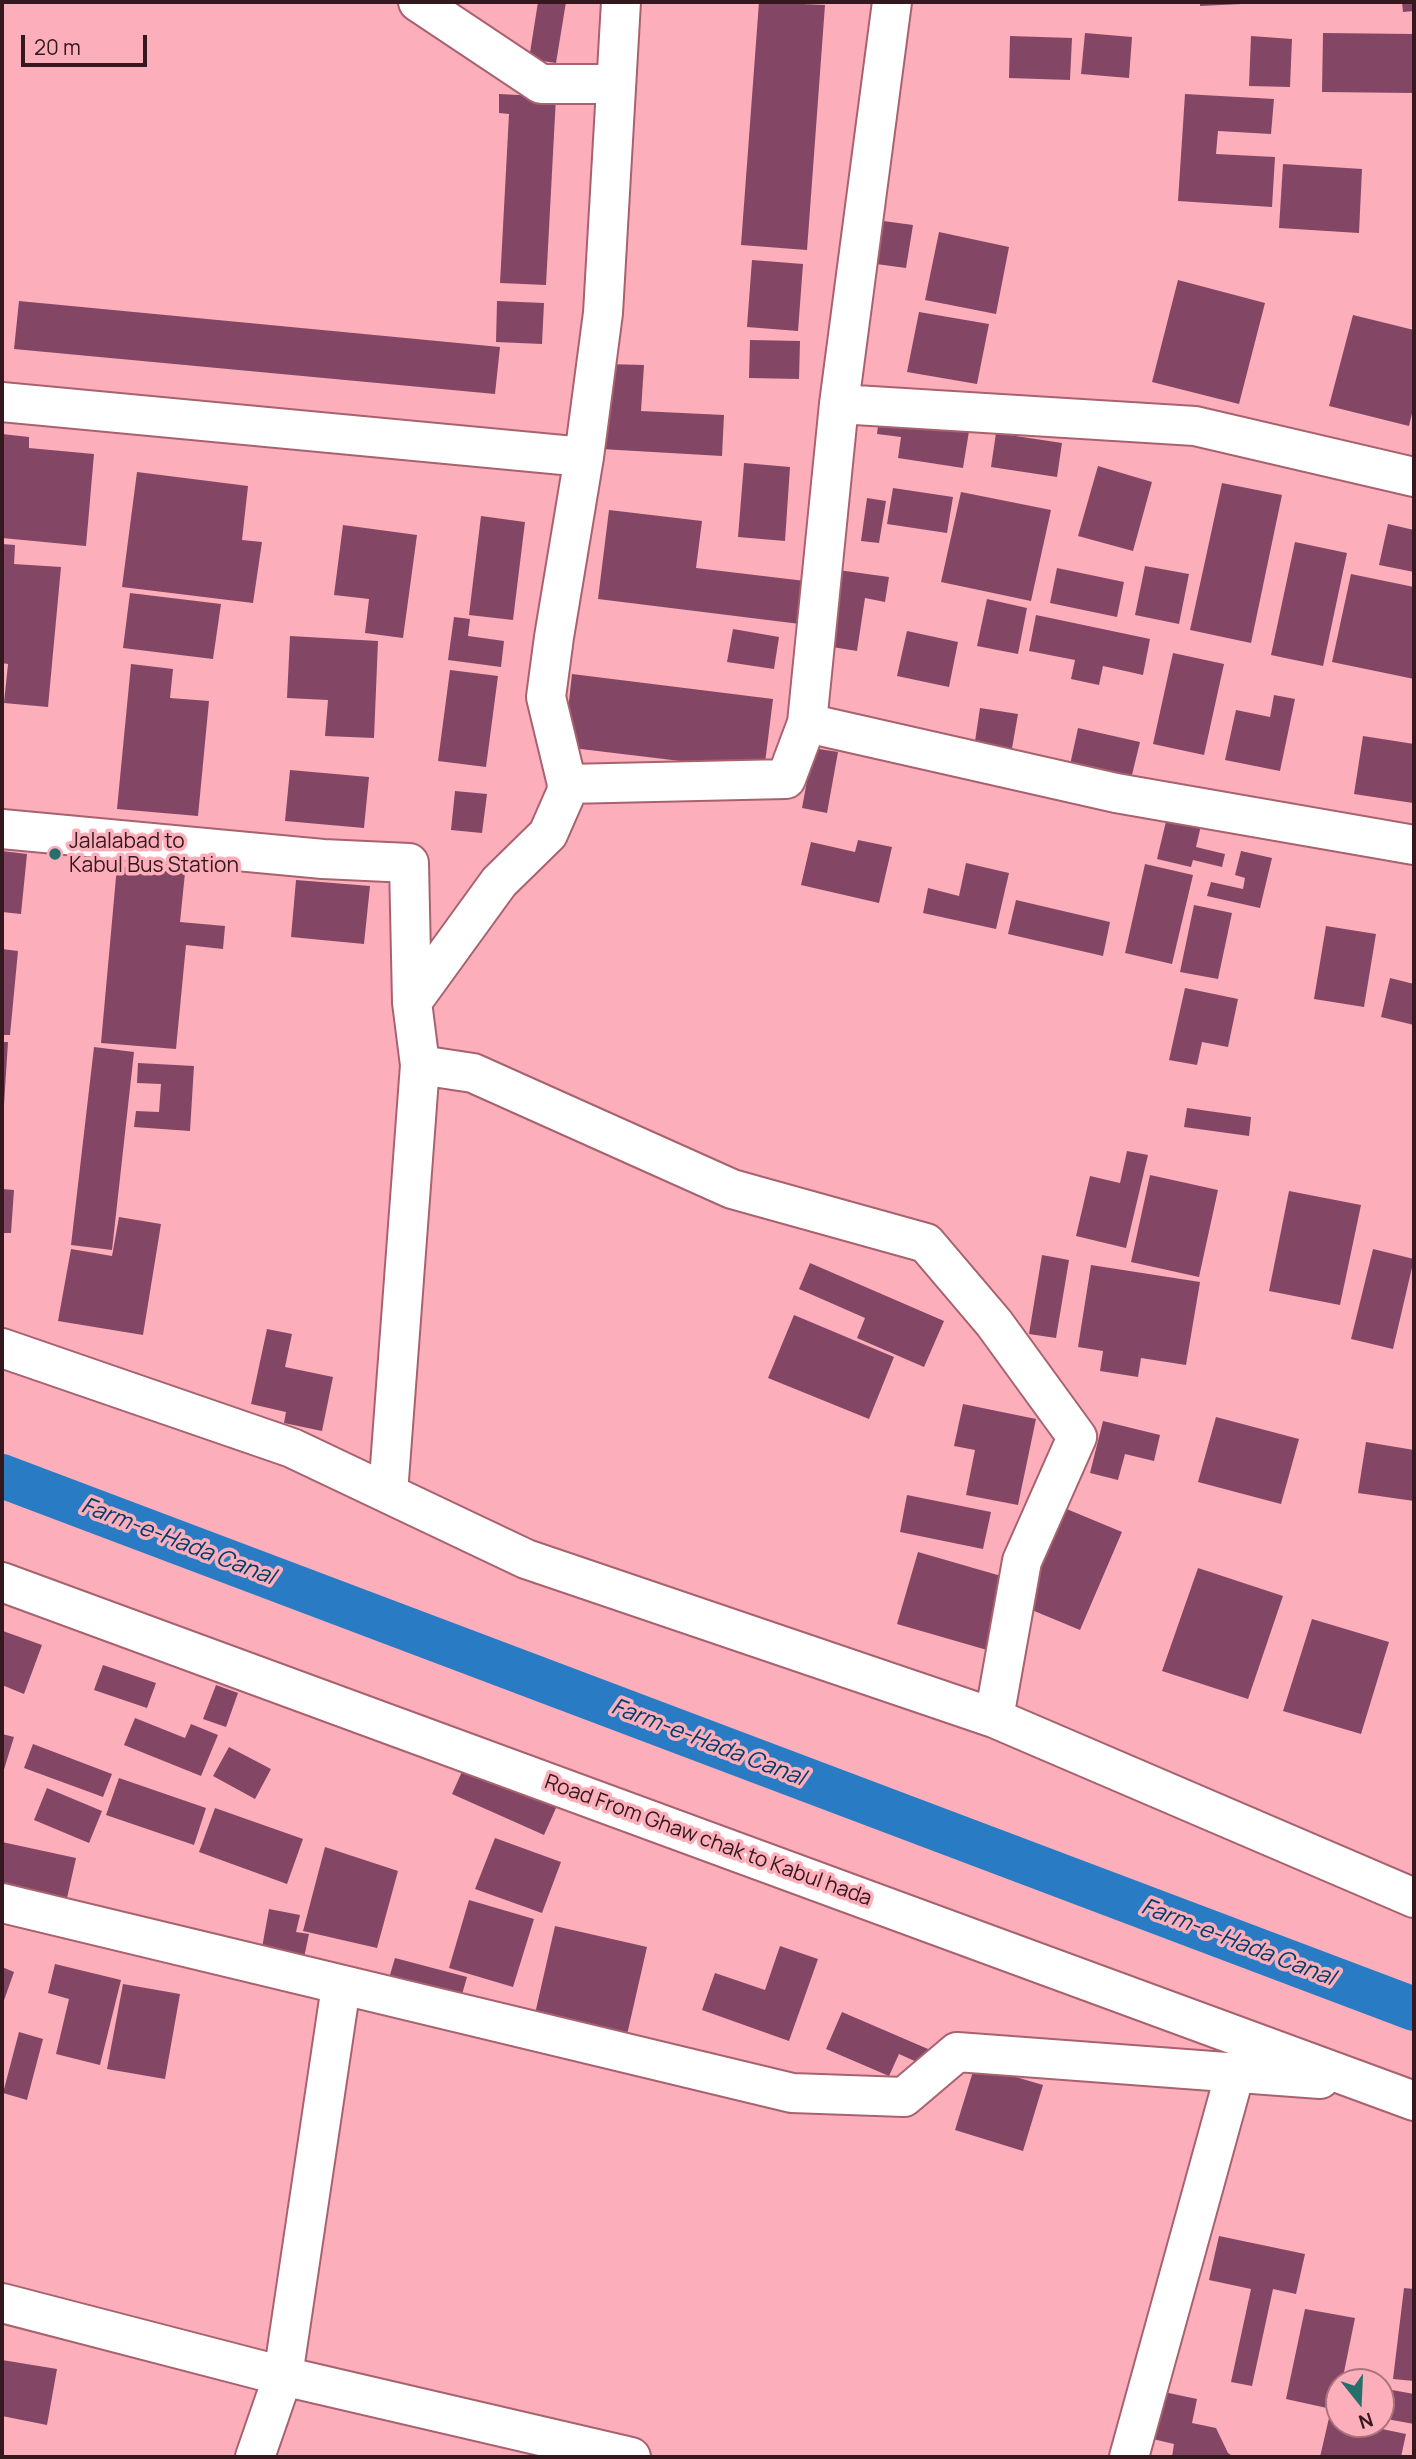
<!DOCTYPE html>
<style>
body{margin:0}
#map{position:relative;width:1416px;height:2459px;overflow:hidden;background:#fcafbb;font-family:Manrope,sans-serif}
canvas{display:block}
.frame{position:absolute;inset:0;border:4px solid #35181e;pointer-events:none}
.north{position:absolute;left:1325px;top:2368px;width:70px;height:70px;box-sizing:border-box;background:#fcafbb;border:2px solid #ac737c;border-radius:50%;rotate:162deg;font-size:19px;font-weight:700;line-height:28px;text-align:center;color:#35181e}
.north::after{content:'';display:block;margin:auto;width:24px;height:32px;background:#26706c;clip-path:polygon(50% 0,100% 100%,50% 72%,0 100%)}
.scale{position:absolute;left:21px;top:35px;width:126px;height:32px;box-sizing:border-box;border:4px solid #35181e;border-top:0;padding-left:9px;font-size:21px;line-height:24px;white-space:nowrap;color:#35181e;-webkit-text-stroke:5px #fcafbb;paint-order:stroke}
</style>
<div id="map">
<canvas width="1416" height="2459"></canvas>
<div class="frame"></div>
<div class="north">N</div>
<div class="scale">20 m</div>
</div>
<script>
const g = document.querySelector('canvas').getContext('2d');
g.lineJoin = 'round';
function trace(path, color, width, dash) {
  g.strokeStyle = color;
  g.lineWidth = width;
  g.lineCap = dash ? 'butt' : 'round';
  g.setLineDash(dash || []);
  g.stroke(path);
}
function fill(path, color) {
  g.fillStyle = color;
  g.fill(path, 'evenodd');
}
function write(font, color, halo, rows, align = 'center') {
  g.font = font + ' Manrope,sans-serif';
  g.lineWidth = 7;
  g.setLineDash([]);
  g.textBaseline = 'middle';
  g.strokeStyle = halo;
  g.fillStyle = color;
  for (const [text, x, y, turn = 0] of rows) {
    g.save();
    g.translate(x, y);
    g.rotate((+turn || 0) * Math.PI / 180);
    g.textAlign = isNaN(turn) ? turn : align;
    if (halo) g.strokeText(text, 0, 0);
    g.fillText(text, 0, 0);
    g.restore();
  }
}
const canal = new Path2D(`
 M2,1476L1414,2009`);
const building = new Path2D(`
 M538,2H566L556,63L529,59Z
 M759,2L825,5L807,250L741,245Z
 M1200,2H1242V4L1200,6Z
 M1402,2H1414V11L1403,12Z
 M1085,33L1132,37L1129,78L1081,74Z
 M1323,33L1414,34V93L1322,92Z
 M1010,36L1072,38L1070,80L1009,78Z
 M1251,36L1292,39L1290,87L1249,86Z
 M499,94L556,97L546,285L500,283L509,114L499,113Z
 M1185,94L1274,99L1271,134L1218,131L1216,154L1275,157L1272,207L1178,201Z
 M1283,164L1362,169L1359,233L1279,228Z
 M876,220L913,225L906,268L869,263Z
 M939,232L1009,247L996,314L925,300Z
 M752,260L803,264L798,331L747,327Z
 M1178,280L1265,303L1239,404L1152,382Z
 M19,301L500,347L495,394L14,349Z
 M497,301L544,303L542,344L496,342Z
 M919,312L989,324L977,384L907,372Z
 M1353,315L1414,330V405L1409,426L1329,406Z
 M750,340L800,341L799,379L749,378Z
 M606,364L644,365L641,411L724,415L722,456L601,449Z
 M880,411L970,425L963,468L898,458L901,437L877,434Z
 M996,433L1062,443L1057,477L991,467Z
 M2,434L29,437V448L94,454L86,546L2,538Z
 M744,463L790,467L785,541L738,537Z
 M1098,466L1152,482L1133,551L1078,536Z
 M137,472L248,486L242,540L262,542L253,603L122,587Z
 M1222,483L1282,495L1251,643L1190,630Z
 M893,488L953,497L947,533L887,524Z
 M961,492L1051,510L1031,601L941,582Z
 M867,498L886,501L879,543L861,541Z
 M609,510L702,521L696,568L805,581L800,624L598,599Z
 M481,516L525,522L513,620L469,615Z
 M1388,524L1414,530V572L1379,565Z
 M343,525L417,535L403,638L365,633L369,599L334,595Z
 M1295,542L1347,553L1323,666L1271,655Z
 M2,544L15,545L14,564L61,567L48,707L4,703L8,664L2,663Z
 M1145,566L1189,574L1179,624L1135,615Z
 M1057,568L1124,582L1117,617L1050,603Z
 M838,570L889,577L885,602L865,598L857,651L826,646Z
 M1351,574L1414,587V679L1332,662Z
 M130,593L221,604L213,659L123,648Z
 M987,599L1027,608L1018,654L977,646Z
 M1036,615L1150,639L1143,675L1103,666L1099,685L1071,679L1075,660L1029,651Z
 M454,617L470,619L468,636L504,641L501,667L448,660Z
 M733,629L779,637L774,669L727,662Z
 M907,631L958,642L949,687L897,676Z
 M290,636L378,641L374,738L325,736L328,700L287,698Z
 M1173,653L1224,664L1204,755L1153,744Z
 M131,664L173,669L170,698L209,701L198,816L117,809Z
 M450,670L498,676L486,767L438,761Z
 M572,674L773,699L764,771L564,747Z
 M1274,695L1295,699L1280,771L1225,760L1236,710L1270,717Z
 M980,708L1018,714L1011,754L974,748Z
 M1078,728L1140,742L1131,779L1070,765Z
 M1363,736L1414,744L1413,803L1354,794Z
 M813,748L838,752L827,813L802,808Z
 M290,770L369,777L364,828L285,821Z
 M455,791L487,794L482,833L451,830Z
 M1168,813L1202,821L1196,847L1225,854L1222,867L1193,860L1191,867L1157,859Z
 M858,840L892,847L879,903L801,885L811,842L855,852Z
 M2,851L27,854L21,914L2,912Z
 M1241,851L1272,858L1260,908L1207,896L1211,882L1243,889L1245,878L1235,875Z
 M966,863L1009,873L996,929L923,913L928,888L959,896Z
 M1145,864L1193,875L1172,964L1125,953Z
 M117,866L185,873L180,922L225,926L223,949L186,945L176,1049L101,1043Z
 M296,880L370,886L364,944L291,937Z
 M1016,900L1110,922L1103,956L1008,934Z
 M1194,905L1232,913L1218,979L1180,972Z
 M1326,926L1376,934L1364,1007L1314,999Z
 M2,949L18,951L10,1035H2Z
 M1390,978L1414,984V1025L1381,1017Z
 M1185,988L1238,999L1228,1047L1202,1042L1197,1065L1169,1060Z
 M2,1042H8L4,1105H2Z
 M94,1047L134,1052L112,1250L71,1245Z
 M138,1063L194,1066L190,1131L134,1127L136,1111L159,1112L161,1084L137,1083Z
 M1187,1108L1251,1117L1249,1136L1184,1127Z
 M1127,1151L1148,1155L1126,1248L1076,1236L1090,1176L1120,1183Z
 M1150,1175L1218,1190L1199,1277L1131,1262Z
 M2,1189L14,1190L11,1233H2Z
 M1289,1191L1361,1205L1340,1305L1269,1291Z
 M119,1217L161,1224L143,1335L58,1321L71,1249L112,1256Z
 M1373,1249L1414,1259L1393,1349L1351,1339Z
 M1042,1255L1069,1260L1056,1338L1029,1334Z
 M810,1263L944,1321L924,1367L857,1338L865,1318L799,1289Z
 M1091,1265L1200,1282L1186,1365L1141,1358L1138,1377L1100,1371L1103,1351L1078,1347Z
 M794,1315L894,1357L869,1419L768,1378Z
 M267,1329L292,1334L285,1367L333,1377L322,1431L284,1423L286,1412L251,1404Z
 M963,1404L1036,1419L1018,1505L966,1495L975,1450L954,1446Z
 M1216,1417L1299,1439L1281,1504L1198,1482Z
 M1103,1421L1160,1435L1154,1461L1125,1454L1118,1480L1090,1473Z
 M1366,1442L1414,1450V1501L1358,1493Z
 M907,1495L991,1512L983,1549L900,1532Z
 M1057,1505L1122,1532L1080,1630L1015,1603Z
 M918,1552L1015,1580L994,1652L897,1624Z
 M1198,1568L1283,1596L1248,1699L1162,1671Z
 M1312,1619L1389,1642L1361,1734L1283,1711Z
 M3,1631L42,1645L24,1694L2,1685Z
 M103,1665L156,1683L147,1708L94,1690Z
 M216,1685L238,1693L226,1727L203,1719Z
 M135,1718L185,1738L191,1724L218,1735L201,1776L124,1745Z
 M2,1734L14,1737L2,1776Z
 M33,1744L112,1774L103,1797L24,1768Z
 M229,1747L271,1769L255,1799L213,1776Z
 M468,1758L560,1799L544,1835L452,1794Z
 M119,1778L206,1808L194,1845L106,1815Z
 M47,1788L102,1811L89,1843L34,1820Z
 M215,1808L303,1839L287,1884L199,1852Z
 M495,1838L561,1862L542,1913L475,1889Z
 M2,1842L76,1858L65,1907L2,1893Z
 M325,1847L398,1871L377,1948L303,1931Z
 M469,1900L534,1919L513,1987L449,1968Z
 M269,1909L300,1915L296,1932L309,1934L302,1967L260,1959Z
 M555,1926L647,1947L624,2048L532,2027Z
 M780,1946L818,1959L789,2041L702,2010L715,1973L765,1990Z
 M395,1958L467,1977L459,2005L387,1985Z
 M55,1964L121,1980L100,2065L56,2054L69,1999L48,1993Z
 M2,1967L14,1972L2,2006Z
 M123,1984L180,1994L165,2079L107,2069Z
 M842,2012L935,2052L928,2067L899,2054L889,2076L826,2049Z
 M19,2032L43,2039L27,2100L3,2093Z
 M975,2065L1043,2085L1023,2151L955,2130Z
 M1219,2236L1305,2254L1296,2294L1273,2289L1252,2386L1231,2382L1251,2289L1209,2280Z
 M1404,2288L1414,2289V2381L1393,2379Z
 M1305,2309L1355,2318L1342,2382H1339L1336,2410L1286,2399Z
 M2,2360L57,2369L47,2425L2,2416Z
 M1381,2388L1414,2394V2424L1381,2418Z
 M1150,2389L1197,2399L1192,2423L1216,2428L1228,2453L1234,2457H1172L1174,2444L1140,2436Z
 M1329,2418L1339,2420V2424H1358L1406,2434L1401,2457H1320Z`);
const minor = new Path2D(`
 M418,2L541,84H616
 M2,402L584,457
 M839,404L1195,426L1414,477
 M807,723L1116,793L1414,845
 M567,784L786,779L807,723L839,404L892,2
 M2,829L323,859L409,863L412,1002
 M420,1065L473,1073L732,1189L926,1243L994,1323L1077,1437L1022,1561L994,1718
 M2,1348L292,1448L526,1559L994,1718L1414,1898
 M388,1493L420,1065L412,1002L499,882L548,834L566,793L567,784L546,697L554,637L584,457L603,313L621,2
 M2,1582L1414,2101
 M2,1903L792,2093L904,2097L957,2052L1320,2079
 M2,2303L283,2376L631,2457
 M255,2457L283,2376L341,1986
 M1129,2457L1235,2073`);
const markers = [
 [55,854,7,"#26706c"]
];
const poiNames = [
 ["Jalalabad to",69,842],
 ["Kabul Bus Station",69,866]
];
const streetNames = [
 ["Road From Ghaw chak to Kabul hada",708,1841,20]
];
const waterNames = [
 ["Farm-e-Hada Canal",178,1542,21],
 ["Farm-e-Hada Canal",708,1743,21],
 ["Farm-e-Hada Canal",1238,1943,21]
];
trace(canal, '#297bc4', 44);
fill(building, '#834765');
trace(minor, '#a8626e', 42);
trace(minor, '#fff', 38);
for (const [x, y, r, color] of markers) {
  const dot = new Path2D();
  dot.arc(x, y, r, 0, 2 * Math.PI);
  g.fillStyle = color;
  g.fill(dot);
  trace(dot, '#fcafbb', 2.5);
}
write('21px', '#35181e', '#fcafbb', poiNames, 'left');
write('21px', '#35181e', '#fcafbb', streetNames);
write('italic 23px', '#003c6c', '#fcafbb', waterNames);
</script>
